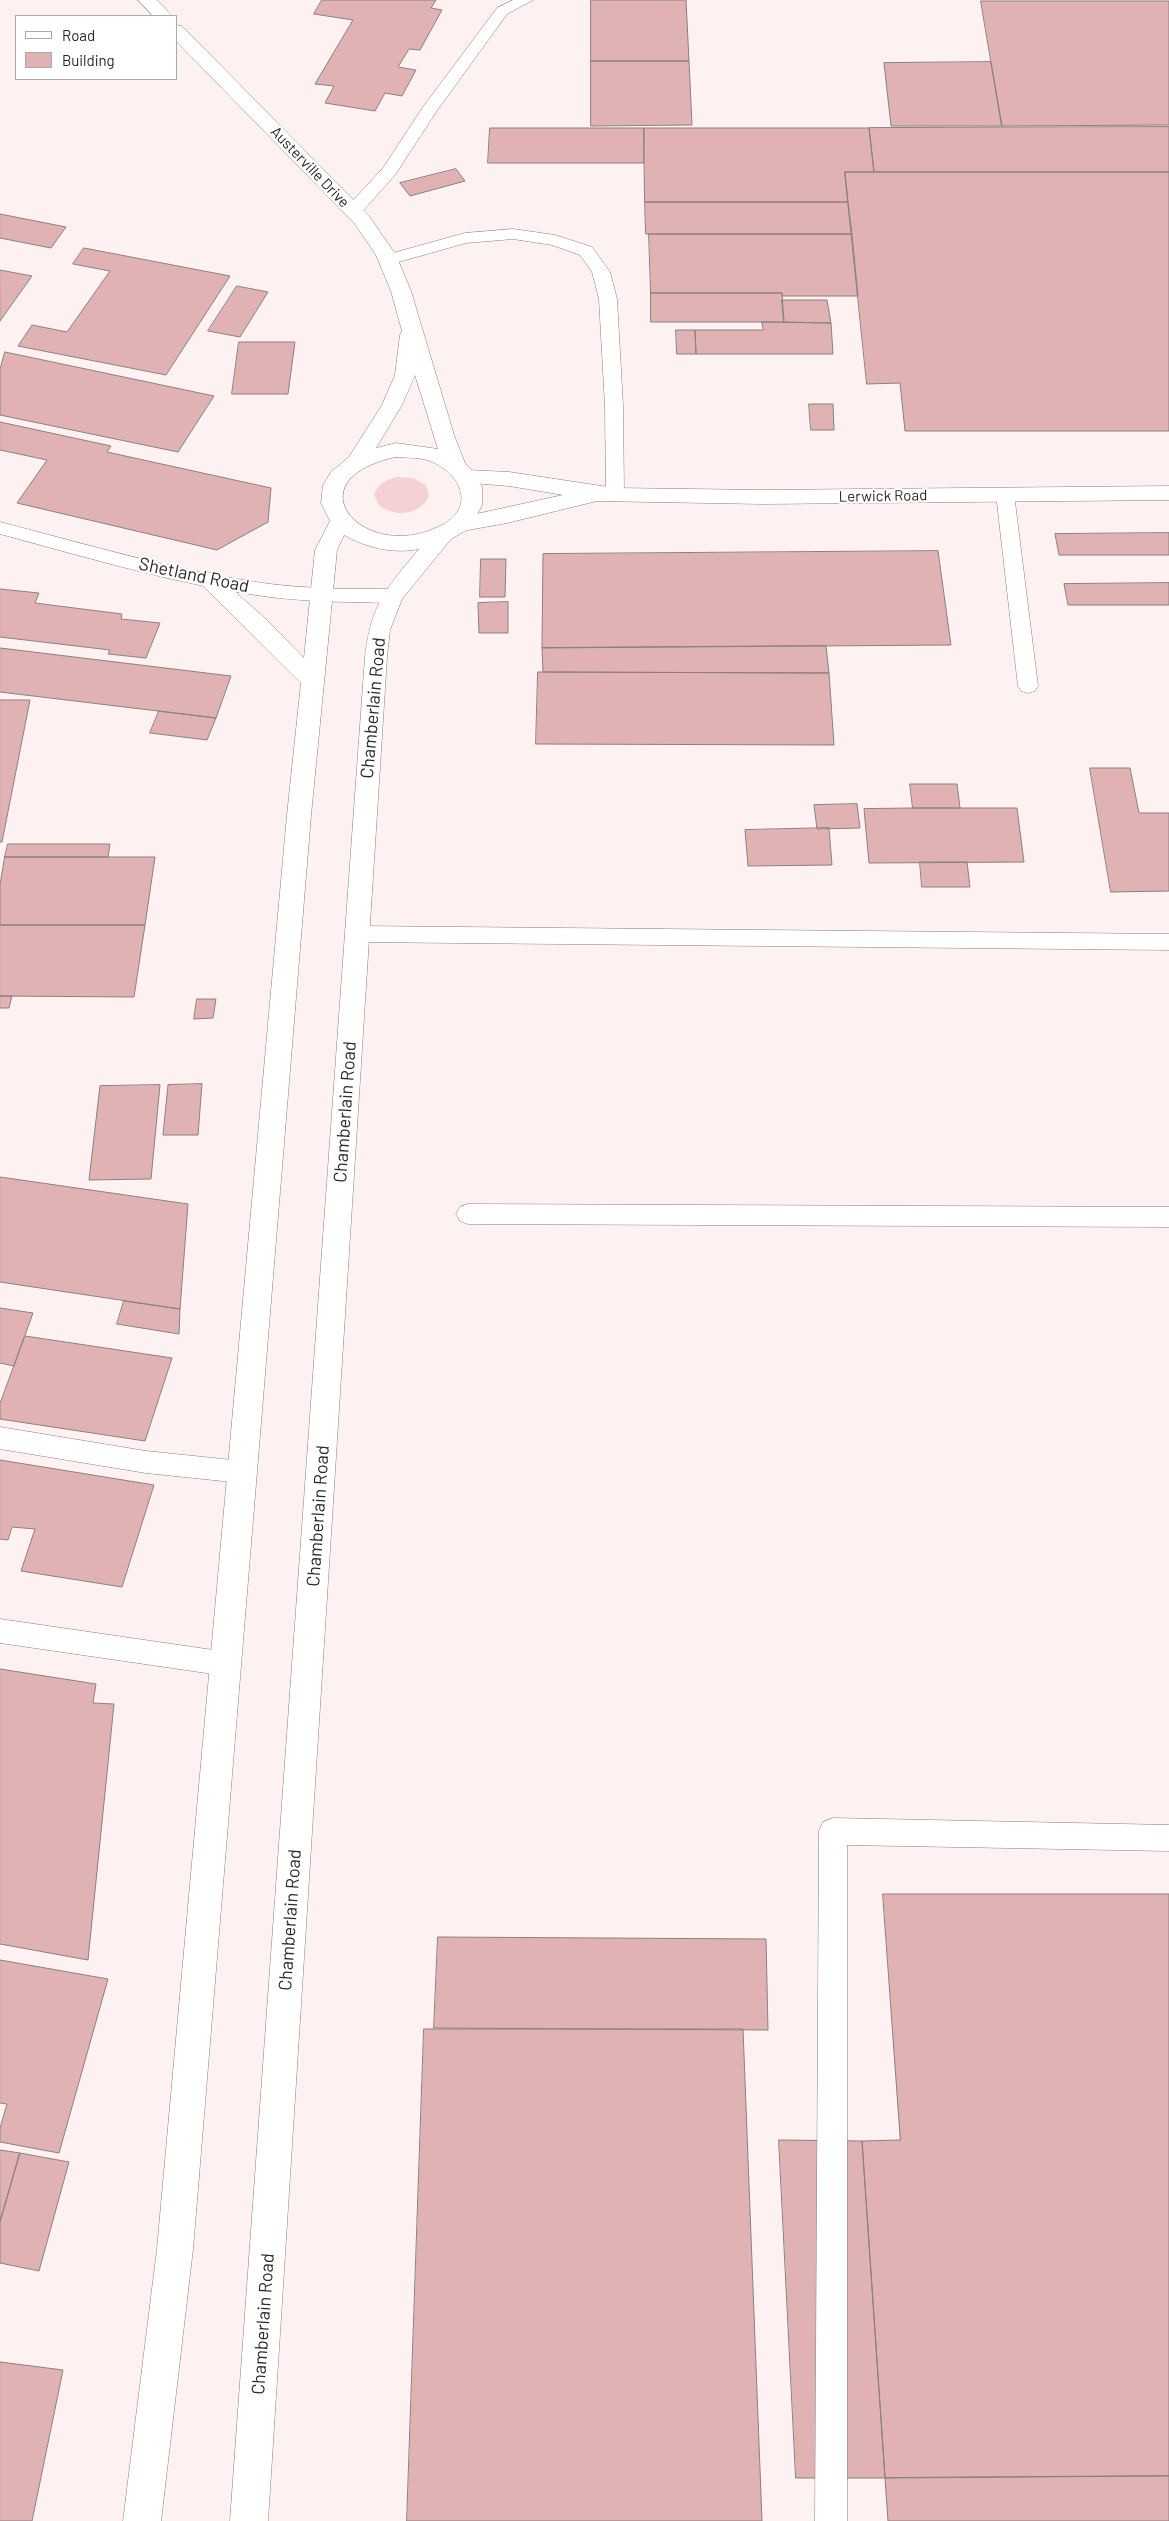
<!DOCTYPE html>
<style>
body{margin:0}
#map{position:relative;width:1169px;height:2521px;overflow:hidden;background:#fef1f2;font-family:Barlow,sans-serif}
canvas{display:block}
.legend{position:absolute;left:15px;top:15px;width:162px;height:65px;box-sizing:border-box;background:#fff;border:1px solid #aba9a9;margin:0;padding:6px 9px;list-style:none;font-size:15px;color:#2c2828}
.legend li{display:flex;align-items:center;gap:10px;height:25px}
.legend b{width:25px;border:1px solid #aba9a9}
</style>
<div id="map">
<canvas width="1169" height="2521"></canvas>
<ul class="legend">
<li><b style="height:6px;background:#fff"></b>Road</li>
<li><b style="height:14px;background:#e1b2b4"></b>Building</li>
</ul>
</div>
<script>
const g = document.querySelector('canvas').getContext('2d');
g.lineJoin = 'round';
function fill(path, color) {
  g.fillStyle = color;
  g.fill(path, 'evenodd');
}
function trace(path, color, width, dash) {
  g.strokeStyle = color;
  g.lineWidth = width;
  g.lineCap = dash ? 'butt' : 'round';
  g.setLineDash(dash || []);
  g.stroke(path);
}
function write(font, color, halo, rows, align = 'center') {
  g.font = font + ' Barlow,sans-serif';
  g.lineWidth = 4.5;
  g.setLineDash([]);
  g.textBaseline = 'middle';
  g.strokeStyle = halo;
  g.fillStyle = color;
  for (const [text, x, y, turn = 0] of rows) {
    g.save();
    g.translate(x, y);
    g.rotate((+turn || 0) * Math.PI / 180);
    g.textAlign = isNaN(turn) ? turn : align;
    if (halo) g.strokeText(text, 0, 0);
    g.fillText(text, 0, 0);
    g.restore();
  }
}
const green = new Path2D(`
 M396,477L413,478L426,485L429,496C420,516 393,518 378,504L374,494C378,484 386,480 396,477Z`);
const building = new Path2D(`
 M322,0H436L431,8L442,10L420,50L409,49L398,67L416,70L402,96L385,93L375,111L325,103L334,86L315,84L353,20L314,14Z
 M591,0H686L689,61H591Z
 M981,1H1169V125L1002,126Z
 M591,61H689L692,125L591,126Z
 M991,62L1002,126H891L884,63Z
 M1169,127V172H874L869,128Z
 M490,128H644V163H488Z
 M644,128H869L874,172H845L848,202H645Z
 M456,169L465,181L410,196L400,183Z
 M845,172H1169V431H905L900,383L867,384Z
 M645,202H848L852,234H646Z
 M0,214L66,227L51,248L0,238Z
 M649,234H852L858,296H782V293H651Z
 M84,248L230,276L166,375L18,346L32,325L67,332L110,271L73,264Z
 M0,270L32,276L0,321Z
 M237,286L268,292L240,337L208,331Z
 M651,293H782L784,322H651Z
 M782,300H827L831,323L784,322Z
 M762,322L831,323L833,354H696L695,330H763Z
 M676,330H695L696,354H677Z
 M239,342H295L288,394H232Z
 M5,352L214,396L178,452L0,415V370Z
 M809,404H833L834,430H811Z
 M0,422L111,446L107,452L271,488L268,522L217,550L17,503L47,460L0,450Z
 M1169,533V555H1059L1055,534Z
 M938,551L951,645L542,648L543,554Z
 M481,559H506L505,597H480Z
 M1169,583V605H1068L1064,584Z
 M0,589L39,593L35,603L122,614L121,619L160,623L146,658L108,654L110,650L0,637Z
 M508,602V633H479L478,603Z
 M826,646L829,673L543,672L542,648Z
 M0,648L231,676L216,718L0,692Z
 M538,672L829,673L834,745L536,744Z
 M0,700H30L2,842H0Z
 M159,711L216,718L207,740L150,733Z
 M1090,768H1130L1139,813H1169V891L1111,892Z
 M910,784H957L960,808H913Z
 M857,804L860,828L817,829L814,805Z
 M913,808H1017L1024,862L869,863L864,809Z
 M829,828L832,865L748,866L745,830Z
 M8,844H110L108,857H5Z
 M5,857H155L145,925H0V885Z
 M920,862H967L970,887H922Z
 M0,925H145L134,997L0,996Z
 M0,996H12L9,1008H0Z
 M197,999H216L213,1018L194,1019Z
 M202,1084L198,1135H163L168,1085Z
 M160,1085L151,1179L89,1180L100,1086Z
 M0,1177L188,1204L180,1309L0,1282Z
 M124,1301L180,1309L179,1334L117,1324Z
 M0,1308L33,1313L14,1366L0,1363Z
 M25,1336L172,1358L145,1441L0,1419V1404Z
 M0,1460L154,1485L122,1587L21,1571L35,1529L12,1527L8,1540L0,1539Z
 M0,1669L96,1684L93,1703L114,1704L88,1960L0,1944Z
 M883,1894H1169V2476L885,2478L862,2141L900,2140Z
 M438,1937L766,1939L768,2030L434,2028Z
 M0,1960L108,1979L59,2153L0,2142V2128L7,2104L0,2103Z
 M424,2029H743L762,2521H407Z
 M779,2140L862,2141L885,2478H796Z
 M0,2150L20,2153L0,2222Z
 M20,2153L69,2162L39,2271L0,2263V2222Z
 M0,2362L63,2370L32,2521H0Z
 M1169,2476V2521H888L885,2478Z`);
const service = new Path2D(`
 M513,0H533L507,14L436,112L395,175L359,215H347L345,211L347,207L383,168L423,107L497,8Z
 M513,229L555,235L592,247L610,272L617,299L623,406L624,495L622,499L615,501L608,499L606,495L605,406L599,299L592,272L580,255L552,245L513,239L466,243L388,265L382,264L379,260L382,256L465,233Z
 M1005,488L1012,490L1014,494L1038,686L1035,691L1028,693L1021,691L1018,686L996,494L998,490Z
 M0,522C89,545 179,572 270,584C311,589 352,589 392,589L399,591L402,596L399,601L392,603C351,602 311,602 270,597C179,585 89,558 0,534Z
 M357,926L1169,934V950L357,942L349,940L346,934L349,928Z
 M468,1204L1169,1207V1227L468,1224L460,1221L456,1214L460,1207Z
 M0,1427L146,1451L242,1461L251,1464L255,1472L251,1480L242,1483L146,1473L0,1449Z
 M0,1619L227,1652L236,1655L240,1664L236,1673L227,1676L0,1643Z
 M833,1818L1169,1825V1851L847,1845V2521H815L819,1831L823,1822Z`);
const minor = new Path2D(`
 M467,470L509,472L615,488L763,490L1169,486V500L763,504L597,501L507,523L457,532L449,530L446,525L449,520L563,495L509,486L459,482L456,477L459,472Z`);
const tertiary = new Path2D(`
 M138,0H157L172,16H153Z
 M176,25L182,26L369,216L396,255L411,291L454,435L465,463L475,474L482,487V505L475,519L465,531L451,539L402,599L390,630L387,657L268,2521H230L365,657C371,604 386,589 419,549C393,554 367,548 344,535L337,550L311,815L193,2249L161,2521H123L157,2249L287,815L301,683L197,580L200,575L208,572L216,575L267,620L304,658L315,550L330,521L321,503L323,485L331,472L349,457L382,405L395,375L400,335L402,331L391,291L376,255L355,224L176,41ZM415,375L438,449L396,443L376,448L402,405ZM396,457C407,458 419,457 430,461C460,473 477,506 442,525C365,566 288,480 396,457Z`);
const farStreetnames = [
 ["Austerville Drive",310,167,46],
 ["Lerwick Road",883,496,-1]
];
const streetNames = [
 ["Shetland Road",194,575,12],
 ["Chamberlain Road",373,708,-85],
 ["Chamberlain Road",345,1112,-86],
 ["Chamberlain Road",318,1516,-86],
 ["Chamberlain Road",290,1920,-86],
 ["Chamberlain Road",263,2324,-86]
];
fill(green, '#f4d2d3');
fill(building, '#e1b2b4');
trace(building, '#8b8080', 1);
trace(service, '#8a7e7f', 1);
trace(minor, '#8a7e7f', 1);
trace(tertiary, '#8a7e7f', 1);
fill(service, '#fff');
fill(minor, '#fff');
fill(tertiary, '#fff');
write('15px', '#2c2828', '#fff', farStreetnames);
write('18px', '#2c2828', '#fff', streetNames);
</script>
